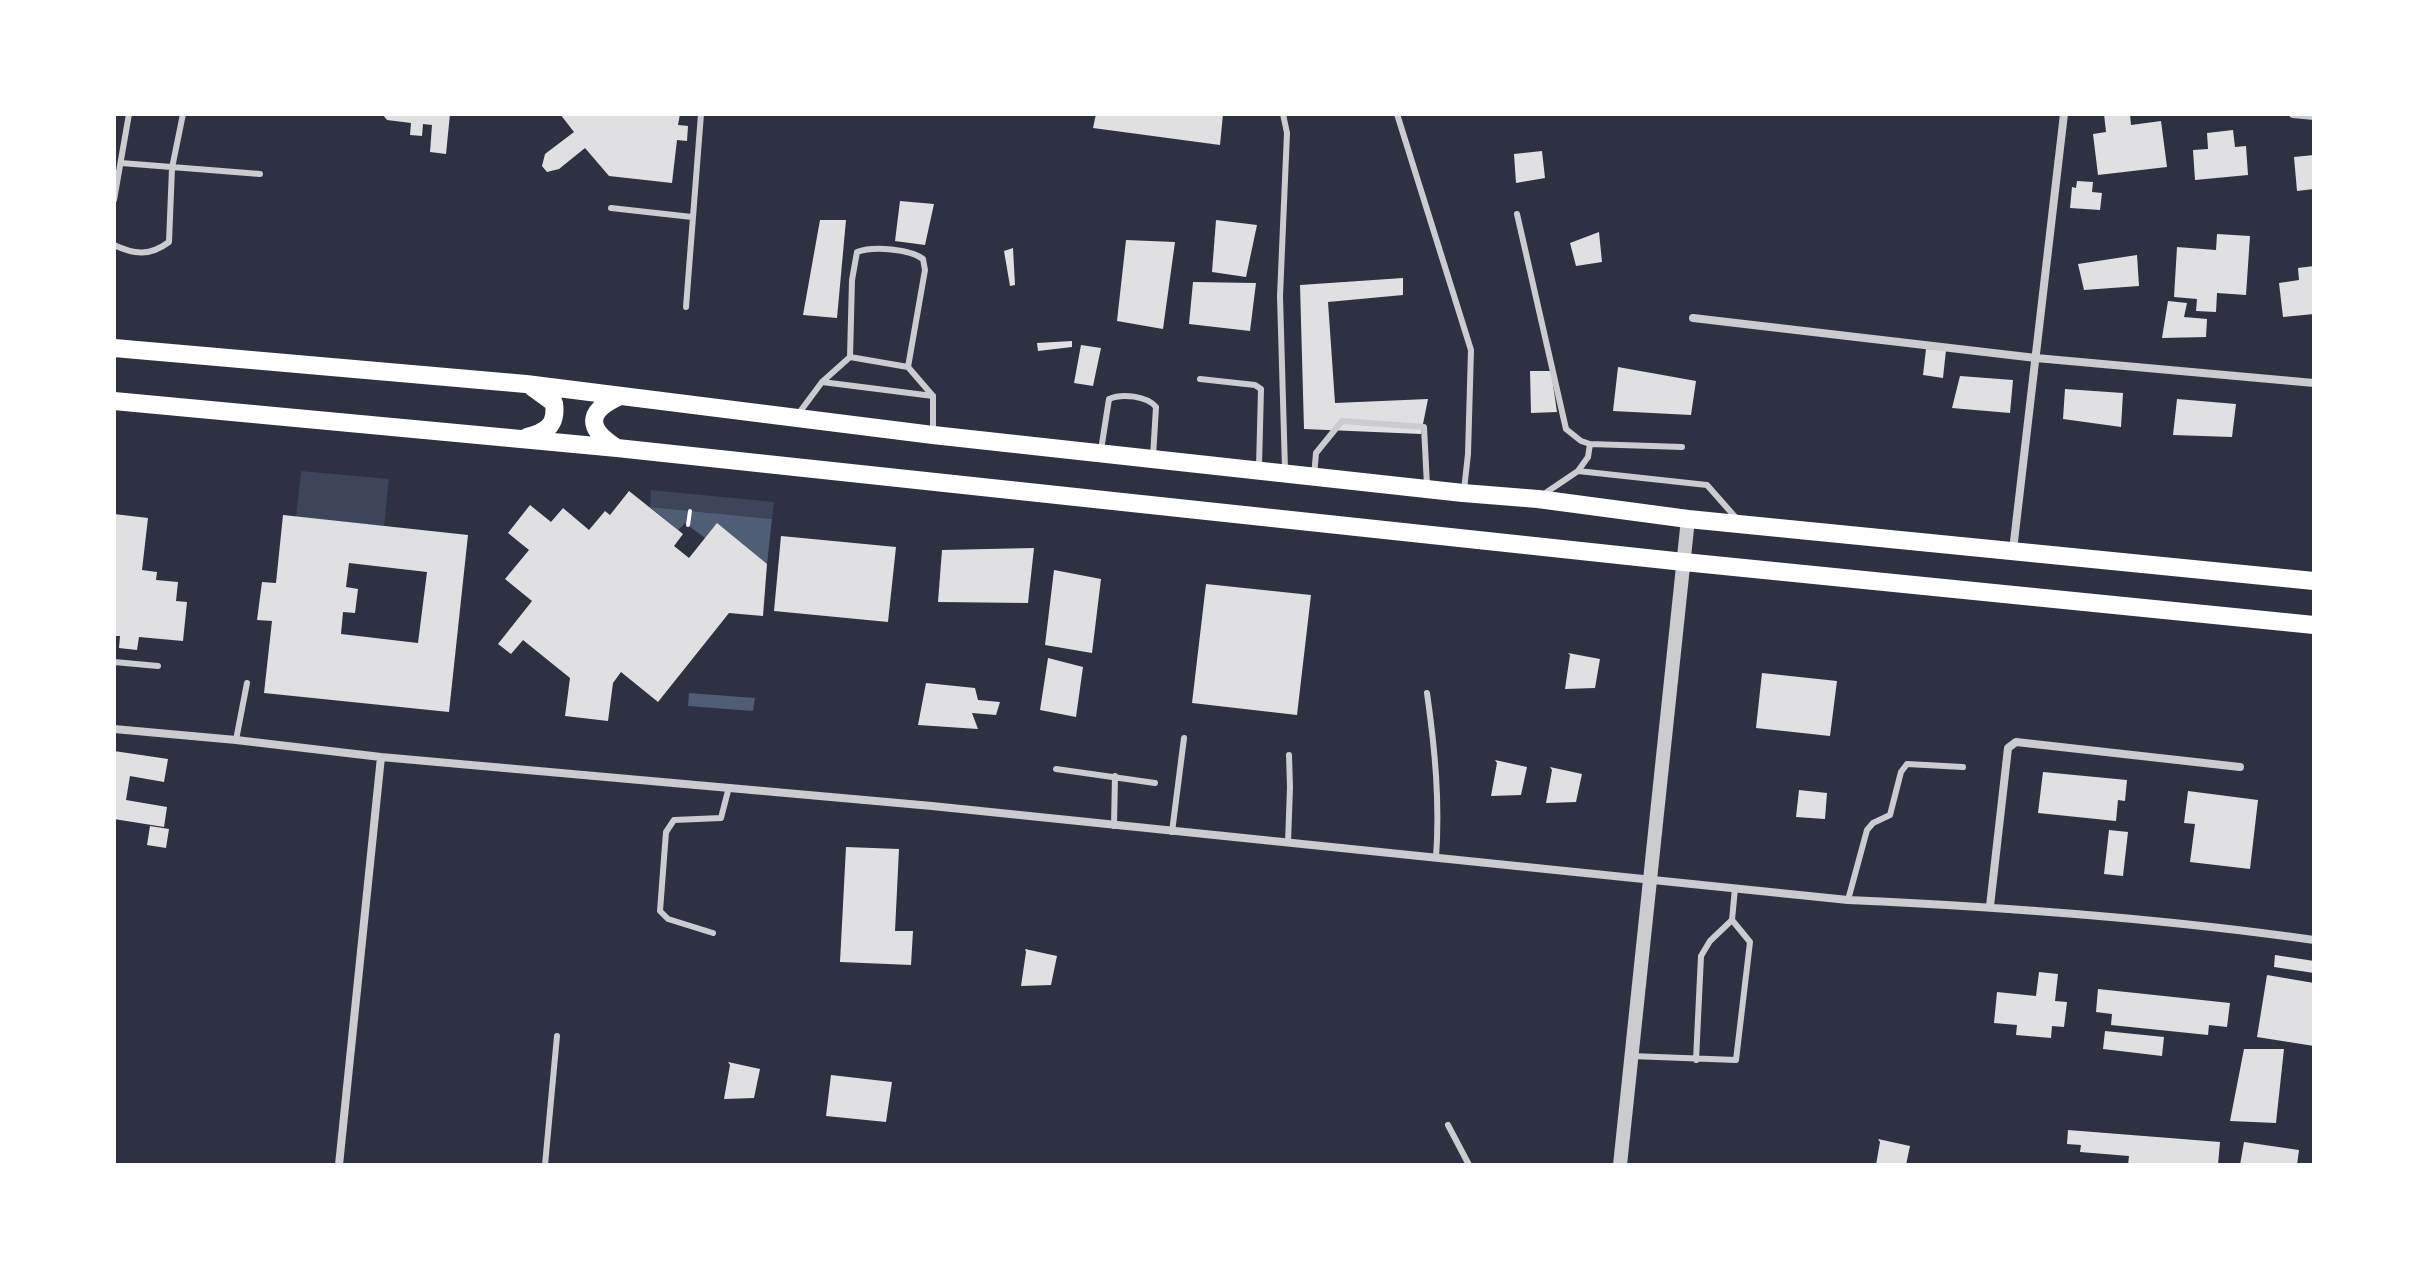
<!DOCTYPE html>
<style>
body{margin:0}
#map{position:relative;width:2428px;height:1279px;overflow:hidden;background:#2d3142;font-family:Helvetica,sans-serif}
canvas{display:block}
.frame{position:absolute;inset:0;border:116px solid #fff;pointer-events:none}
</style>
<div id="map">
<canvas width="2428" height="1279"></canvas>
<div class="frame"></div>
</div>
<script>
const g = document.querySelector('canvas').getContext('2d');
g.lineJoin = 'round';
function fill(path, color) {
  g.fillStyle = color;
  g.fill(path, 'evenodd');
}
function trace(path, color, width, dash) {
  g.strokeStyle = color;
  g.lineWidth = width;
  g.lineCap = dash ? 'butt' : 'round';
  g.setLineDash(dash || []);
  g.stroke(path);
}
const green = new Path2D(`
 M301,471L389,479L384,526L296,517Z
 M651,490L774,502L772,519L650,507Z`);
const water = new Path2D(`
 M650,507L772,519L767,564L705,538L685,523L678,530Z
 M689,693L755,698L753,711L688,706Z`);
const building = new Path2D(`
 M382,114H450L446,154L430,152L432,125L423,124L422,136L410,135L411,123L387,120Z
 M560,114H680L678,125L688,126L687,141L677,140L672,183L609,176L585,148L559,169L547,172L542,166L545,154L574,132Z
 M1096,114H1223L1220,145L1093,128Z
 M2104,114H2130L2131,125L2161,121L2167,167L2098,175L2093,134L2106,132Z
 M2233,130L2235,147L2246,146L2248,175L2195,180L2193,150L2208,149L2207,133Z
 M1542,151L1545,178L1516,183L1514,154Z
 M2314,155V189L2297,191L2294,157Z
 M2077,181L2093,182L2092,192L2102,193L2100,210L2070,208L2072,187L2076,188Z
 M900,201L934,204L925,245L895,241Z
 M820,220H846L837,318L803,315Z
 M1216,220L1257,225L1246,277L1212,272Z
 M1599,232L1602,262L1576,266L1570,243Z
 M2217,234L2250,236L2246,295L2217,293L2216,312L2196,311L2197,299L2174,297L2177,247L2216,250Z
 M1126,240L1175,242L1163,329L1117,321Z
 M1013,248L1015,285L1010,286L1004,251Z
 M2137,255L2139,286L2084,290L2078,264Z
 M2314,266V314L2283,317L2279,283L2299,280L2298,268Z
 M1403,278V295L1328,302L1335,403L1428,399L1421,434L1304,429L1300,285Z
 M1193,282L1256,283L1250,331L1189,324Z
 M2168,301L2187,303L2184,317L2207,319L2206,337L2162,338Z
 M1072,341V347L1038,351L1037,343Z
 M1081,345L1101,348L1093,386L1074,383Z
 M1926,349L1946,350L1943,378L1923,375Z
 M1618,367L1696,381L1691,415L1613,411Z
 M1530,371H1551L1557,412L1531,413Z
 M1960,376L2013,380L2010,413L1952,408Z
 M2065,389L2123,393L2121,427L2063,419Z
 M2177,399L2236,404L2232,437L2173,435Z
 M629,491L683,534L674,546L689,558L717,523L767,564L763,616L729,613L658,702L621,672L613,683L608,721L565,716L570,678L523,640L511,654L498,644L532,601L505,579L529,550L508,533L530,505L551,522L563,508L589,530L605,511L610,515Z
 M114,514L148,518L142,570L157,572L156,580L178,582L176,601L187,602L183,641L139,637L137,650L119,648L120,636H114Z
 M283,515L468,535L449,712L264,693L272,621L257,620L262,582L276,583ZM349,563L427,572L418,643L341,634L343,612L355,613L358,589L346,587Z
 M781,536L896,547L888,622L774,611Z
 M1034,548L1028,603L938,602L942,550Z
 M1054,570L1101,579L1092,653L1045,645Z
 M1206,584L1311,595L1297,715L1192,703Z
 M1568,653L1600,659L1595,688L1565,689L1570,655Z
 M1048,658L1083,667L1076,717L1040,710Z
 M1762,673L1837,681L1830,736L1756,728Z
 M926,683L975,688L978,700L1000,702L996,715L972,713L978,729L918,725Z
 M114,751L168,759L164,782L130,776L126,800L167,807L164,827L114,819Z
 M1495,760L1527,767L1521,795L1491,796L1497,763Z
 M1550,767L1582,774L1576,802L1546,803L1552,770Z
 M2043,772L2127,780L2125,801L2118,800L2116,821L2038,813Z
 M1799,790L1827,793L1825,819L1796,817Z
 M2188,791L2258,800L2250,869L2190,862L2195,824L2184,823Z
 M150,826L169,829L166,848L147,845Z
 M2109,830L2128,832L2123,876L2104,874Z
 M846,847L899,849L895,931H913L911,965L840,962Z
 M1025,949L1057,956L1051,985L1021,986L1026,952Z
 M2275,955L2314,961V973L2274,967Z
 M2039,972L2058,974L2055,1001L2067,1002L2064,1027L2052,1026L2051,1038L2016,1035L2017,1025L1994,1023L1997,992L2036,996Z
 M2267,975L2314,983V1046L2257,1037Z
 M2098,989L2230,1003L2227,1027L2209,1025L2208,1035L2111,1025L2112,1014L2096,1012Z
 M2105,1031L2164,1037L2162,1056L2103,1049Z
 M2244,1049H2284L2276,1123L2230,1121Z
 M728,1062L760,1069L754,1098L724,1099L730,1065Z
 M831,1075L892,1082L886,1122L826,1116Z
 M2068,1130L2220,1142L2218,1165H2128L2129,1156L2080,1152L2081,1145L2067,1144Z
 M1878,1139L1910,1146L1906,1165H1876L1880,1142Z
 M2244,1142L2299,1150L2297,1165H2240Z`);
const path = new Path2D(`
 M688,525L690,511`);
const service = new Path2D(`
 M1283,114L1287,133L1280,296L1285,470
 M1397,114L1471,350L1468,454L1464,490
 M121,163L260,174
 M114,200L129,114
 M611,208L692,217
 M1517,214L1566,429L1581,441L1590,444
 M114,245C135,255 150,256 169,242L172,168L183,114
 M686,307L701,114
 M850,357L852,280L857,252C873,246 910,249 923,259L925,270L908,367
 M1200,379L1255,385L1261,389L1259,467
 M822,382L933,396
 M799,413L822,382L850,357L908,367L933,396V431
 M1101,450L1109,399C1122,393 1147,396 1156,407L1153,457
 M1578,471L1588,457L1590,444L1682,447
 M1314,476L1316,453L1342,421L1424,427L1427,486
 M1544,494L1578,471L1707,485L1737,519
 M114,662L158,666
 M1427,693C1435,749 1440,802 1436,858
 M236,740L247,683
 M1056,769L1155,783
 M1114,826L1115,776
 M1172,832L1184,738
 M1288,843L1290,787L1289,755
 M1848,900L1867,830L1873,823L1890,815L1901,772L1907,764L1963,767
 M713,933L668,919L660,911L666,832L674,820L721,818L729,787
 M1631,1056L1736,1060L1750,942L1732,920
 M1696,1060L1701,956L1710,941L1732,920L1735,888
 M1448,1125L1469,1165
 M545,1165L557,1036`);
const minor = new Path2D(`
 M2293,114L2314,116
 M1693,318L2036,358L2314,383
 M2013,550L2064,114
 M114,729L236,740L381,757L932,806L1848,900C2004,907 2160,918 2314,940
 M1990,906L2008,748L2016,742L2240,767
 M339,1165L381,757`);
const tertiary = new Path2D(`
 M1620,1165L1688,519`);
const primary = new Path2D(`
 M114,348L526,384L933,435L1463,493L1538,499L1688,519L2314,581
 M114,401L617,448L1684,562L2314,625
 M527,437C547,432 557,425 554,403L532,387
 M617,448C587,429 585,412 620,396`);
fill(green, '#3c4559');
fill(water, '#4f5d75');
fill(building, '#e0e0e3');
trace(path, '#fff', 4);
trace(service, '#caccd0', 6);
trace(minor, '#caccd0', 8);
trace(tertiary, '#caccd0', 14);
trace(primary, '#fff', 18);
</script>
